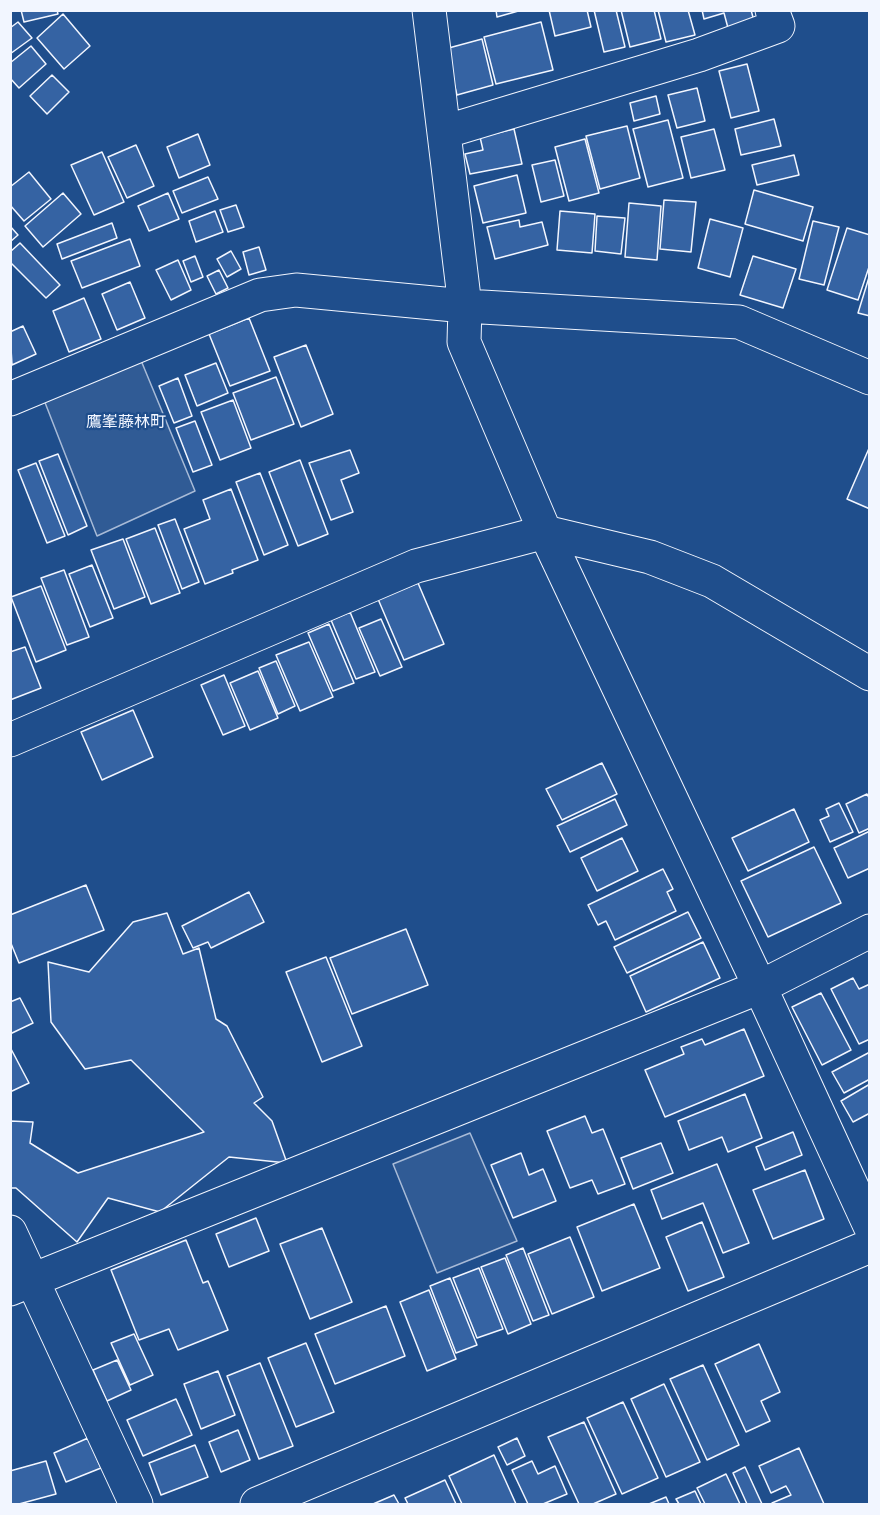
<!DOCTYPE html>
<meta charset="utf-8">
<style>
body{margin:0}
#map{position:relative;width:880px;height:1515px;overflow:hidden;background:#1f4e8c;font-family:"Times New Roman",serif}
canvas{display:block}
.frame{position:absolute;inset:0;border:12px solid #f2f6ff;pointer-events:none}
</style>
<div id="map">
<canvas width="880" height="1515"></canvas>
<div class="frame"></div>
</div>
<script>
const g = document.querySelector('canvas').getContext('2d');
g.lineJoin = 'round';
function fill(path, color) {
  g.fillStyle = color;
  g.fill(path, 'evenodd');
}
function trace(path, color, width, dash) {
  g.strokeStyle = color;
  g.lineWidth = width;
  g.lineCap = dash ? 'butt' : 'round';
  g.setLineDash(dash || []);
  g.stroke(path);
}
function write(font, color, halo, rows, align = 'center') {
  g.font = font + ' "Times New Roman","Noto Sans JP",serif';
  g.lineWidth = 4.5;
  g.setLineDash([]);
  g.textBaseline = 'middle';
  g.strokeStyle = halo;
  g.fillStyle = color;
  for (const [text, x, y, turn = 0] of rows) {
    g.save();
    g.translate(x, y);
    g.rotate((+turn || 0) * Math.PI / 180);
    g.textAlign = isNaN(turn) ? turn : align;
    if (halo) g.strokeText(text, 0, 0);
    g.fillText(text, 0, 0);
    g.restore();
  }
}
const parking = new Path2D(`
 M140,358L195,491L97,536L44,400Z
 M470,1133L517,1241L437,1273L393,1164Z`);
const building = new Path2D(`
 M21,10H57L58,14L24,22Z
 M496,10H522L497,17Z
 M549,10H587L591,27L555,36Z
 M594,10H616L625,47L604,52Z
 M621,10H654L661,39L630,47Z
 M658,10H688L695,35L666,42Z
 M702,10H751L754,21L728,28L724,13L704,19Z
 M63,14L90,46L64,69L37,38Z
 M18,22L32,38L10,54V28Z
 M541,22L553,70L496,84L484,37Z
 M482,39L493,85L457,95L445,49Z
 M31,46L46,64L19,88L10,78V63Z
 M747,64L759,111L731,118L719,71Z
 M52,75L69,92L47,114L30,96Z
 M697,88L705,121L677,128L668,95Z
 M656,96L660,114L634,121L630,103Z
 M774,119L781,146L741,155L735,129Z
 M668,120L683,178L648,187L633,129Z
 M627,126L640,178L600,189L586,136Z
 M514,129L522,164L470,174L465,154L483,150L480,137Z
 M714,129L725,170L691,178L681,137Z
 M198,134L210,165L179,178L167,147Z
 M585,139L599,193L569,201L555,147Z
 M136,145L154,186L127,198L108,157Z
 M102,152L124,202L94,215L71,165Z
 M794,155L799,175L757,185L752,165Z
 M555,160L564,196L541,202L532,165Z
 M29,172L51,199L24,221L10,205V187Z
 M517,175L526,213L483,223L474,186Z
 M208,177L218,199L182,213L173,191Z
 M754,190L813,207L803,241L745,224Z
 M63,193L81,214L43,247L25,226Z
 M168,193L179,219L149,231L138,206Z
 M664,200L696,202L691,252L660,249Z
 M629,203L661,206L657,260L625,257Z
 M236,205L244,227L228,232L220,210Z
 M215,211L223,232L196,242L189,221Z
 M560,211L595,214L592,253L557,250Z
 M597,216L625,218L621,254L595,251Z
 M710,219L743,228L730,277L698,268Z
 M519,220L520,227L542,222L548,245L495,259L487,227Z
 M813,221L839,227L824,285L799,279Z
 M112,223L117,238L62,259L57,244Z
 M10,226L18,235L10,242Z
 M847,228L870,235V264L858,300L827,290Z
 M130,239L140,266L82,288L71,261Z
 M20,243L60,285L46,298L10,262V252Z
 M259,247L266,270L249,275L243,252Z
 M231,251L241,269L227,277L217,259Z
 M195,256L203,277L191,282L183,261Z
 M753,256L796,269L783,308L740,295Z
 M178,260L191,290L171,300L156,270Z
 M219,270L228,288L216,294L207,276Z
 M870,274V316L858,313Z
 M130,282L145,318L117,330L102,294Z
 M84,298L101,339L69,352L53,311Z
 M249,318L270,371L230,386L209,334Z
 M23,326L36,354L12,365L10,332Z
 M306,345L333,414L301,427L274,357Z
 M216,363L228,393L197,406L185,375Z
 M276,377L294,424L251,440L233,393Z
 M178,378L192,416L174,423L159,386Z
 M233,400L251,448L220,460L201,412Z
 M195,421L212,465L193,472L176,428Z
 M870,446V509L847,499Z
 M350,450L359,473L341,480L353,512L331,520L309,463Z
 M58,454L87,526L68,535L39,461Z
 M300,460L328,534L298,546L269,472Z
 M36,463L65,536L47,543L18,470Z
 M260,473L288,545L264,555L236,482Z
 M231,489L258,560L232,570L233,573L205,584L184,529L210,519L203,500Z
 M175,519L199,582L182,589L158,525Z
 M155,528L180,593L151,604L126,539Z
 M123,539L145,597L114,609L91,550Z
 M92,565L113,618L90,627L69,574Z
 M64,570L89,637L67,645L41,578Z
 M418,583L444,644L404,660L378,599Z
 M41,586L66,650L36,662L11,597Z
 M350,612L375,672L356,679L331,620Z
 M381,619L402,667L380,676L359,628Z
 M329,624L354,683L333,691L308,633Z
 M309,642L333,697L300,711L276,655Z
 M25,647L41,688L10,700V652Z
 M276,661L295,706L278,714L259,668Z
 M258,671L278,718L250,730L230,683Z
 M224,675L245,726L223,735L201,685Z
 M133,710L153,757L102,780L81,732Z
 M602,763L617,794L562,820L546,789Z
 M867,794L870,800V828L859,833L846,804Z
 M615,799L627,825L570,852L557,826Z
 M839,803L853,832L830,842L820,820L829,816L826,809Z
 M794,809L809,842L748,871L732,838Z
 M870,831V868L848,878L834,848Z
 M622,838L638,871L597,891L581,858Z
 M814,847L841,903L768,937L741,881Z
 M663,869L673,889L667,892L676,911L615,940L606,921L598,925L588,905Z
 M86,885L104,930L19,963L10,941V915Z
 M249,892L264,922L211,948L208,942L193,948L182,926Z
 M688,912L701,938L627,973L614,947Z
 M167,913L183,954L199,948L216,1019L227,1026L263,1097L254,1103L272,1121L287,1163L229,1157L160,1212L108,1198L77,1242L16,1188H10V1121L33,1122L30,1143L78,1173L204,1132L131,1060L85,1069L51,1022L48,962L89,972L133,922Z
 M406,929L428,985L352,1014L330,958Z
 M703,942L720,978L646,1012L630,976Z
 M326,957L362,1046L322,1062L286,972Z
 M853,978L859,989L870,984V1039L859,1044L831,989Z
 M821,993L851,1050L822,1065L792,1007Z
 M20,998L33,1023L10,1034V1002Z
 M744,1029L764,1076L665,1117L645,1070L684,1054L681,1047L702,1039L705,1045Z
 M10,1047L29,1083L10,1092Z
 M870,1052V1079L844,1093L832,1072Z
 M870,1084V1113L853,1122L841,1101Z
 M745,1094L762,1138L728,1152L722,1137L689,1150L678,1121Z
 M585,1116L592,1133L603,1129L625,1184L598,1194L592,1180L570,1188L547,1131Z
 M793,1132L802,1155L765,1170L756,1147Z
 M661,1143L673,1173L633,1189L621,1158Z
 M521,1153L529,1175L543,1169L556,1201L513,1218L491,1165Z
 M717,1164L749,1243L723,1253L703,1203L662,1219L651,1190Z
 M805,1170L824,1219L773,1239L753,1190Z
 M634,1204L660,1268L602,1291L577,1227Z
 M256,1218L269,1251L229,1267L216,1234Z
 M702,1222L724,1277L688,1291L666,1237Z
 M322,1228L352,1302L310,1319L280,1244Z
 M570,1237L594,1297L552,1314L528,1254Z
 M186,1240L203,1283L208,1281L228,1330L178,1350L169,1329L139,1340L111,1270Z
 M523,1248L549,1315L533,1321L506,1255Z
 M505,1258L531,1324L508,1334L481,1267Z
 M479,1268L503,1329L477,1338L453,1278Z
 M450,1278L477,1345L456,1353L430,1286Z
 M429,1290L456,1359L427,1371L400,1302Z
 M386,1306L405,1356L335,1384L315,1334Z
 M134,1334L153,1375L130,1385L111,1343Z
 M306,1343L334,1412L296,1427L268,1358Z
 M759,1344L780,1392L761,1401L770,1421L746,1432L715,1364Z
 M117,1360L131,1390L107,1401L93,1370Z
 M260,1363L293,1446L259,1459L227,1376Z
 M703,1365L739,1445L707,1460L670,1379Z
 M218,1371L235,1415L201,1429L184,1384Z
 M664,1384L700,1462L666,1477L631,1399Z
 M176,1399L192,1435L143,1456L127,1420Z
 M623,1402L658,1478L622,1494L587,1418Z
 M584,1422L616,1494L593,1504H579L548,1437Z
 M238,1430L250,1460L221,1472L209,1442Z
 M88,1438L101,1468L66,1482L54,1453Z
 M517,1438L525,1456L507,1465L498,1447Z
 M195,1445L208,1477L161,1495L149,1463Z
 M799,1448L824,1504H773L772,1503L791,1495L786,1486L771,1493L759,1466Z
 M494,1455L516,1504H462L449,1476Z
 M46,1461L56,1494L19,1504H10V1471Z
 M532,1461L538,1474L555,1466L567,1494L543,1504H528L512,1470Z
 M745,1467L762,1504H747L733,1473Z
 M726,1474L740,1504H705L697,1488Z
 M445,1480L456,1504H408L405,1498Z
 M695,1491L701,1504H679L676,1499Z
 M394,1495L399,1504H373Z
 M666,1497L669,1504H649Z`);
const street = new Path2D(`
 M429,10L465,306L464,342L545,532L760,987L870,1226
 M444,132L699,55L778,26L772,10
 M10,399L260,295L296,290L465,306L739,322L870,378
 M10,740L416,566L545,532L650,557L712,581L870,674
 M10,1232L136,1504
 M10,1289L760,987L870,931
 M257,1504L870,1246`);
const neighbourhoodNames = [
 ["鷹峯藤林町",126,423]
];
fill(parking, '#305b95');
trace(parking, '#a8bbd7', 1.5);
fill(building, '#3563a3');
trace(building, '#f2f6ff', 1.5);
trace(street, '#f2f6ff', 35);
trace(street, '#1f4e8c', 33);
write('16px', '#f2f6ff', '#1f4e8c', neighbourhoodNames);
</script>
